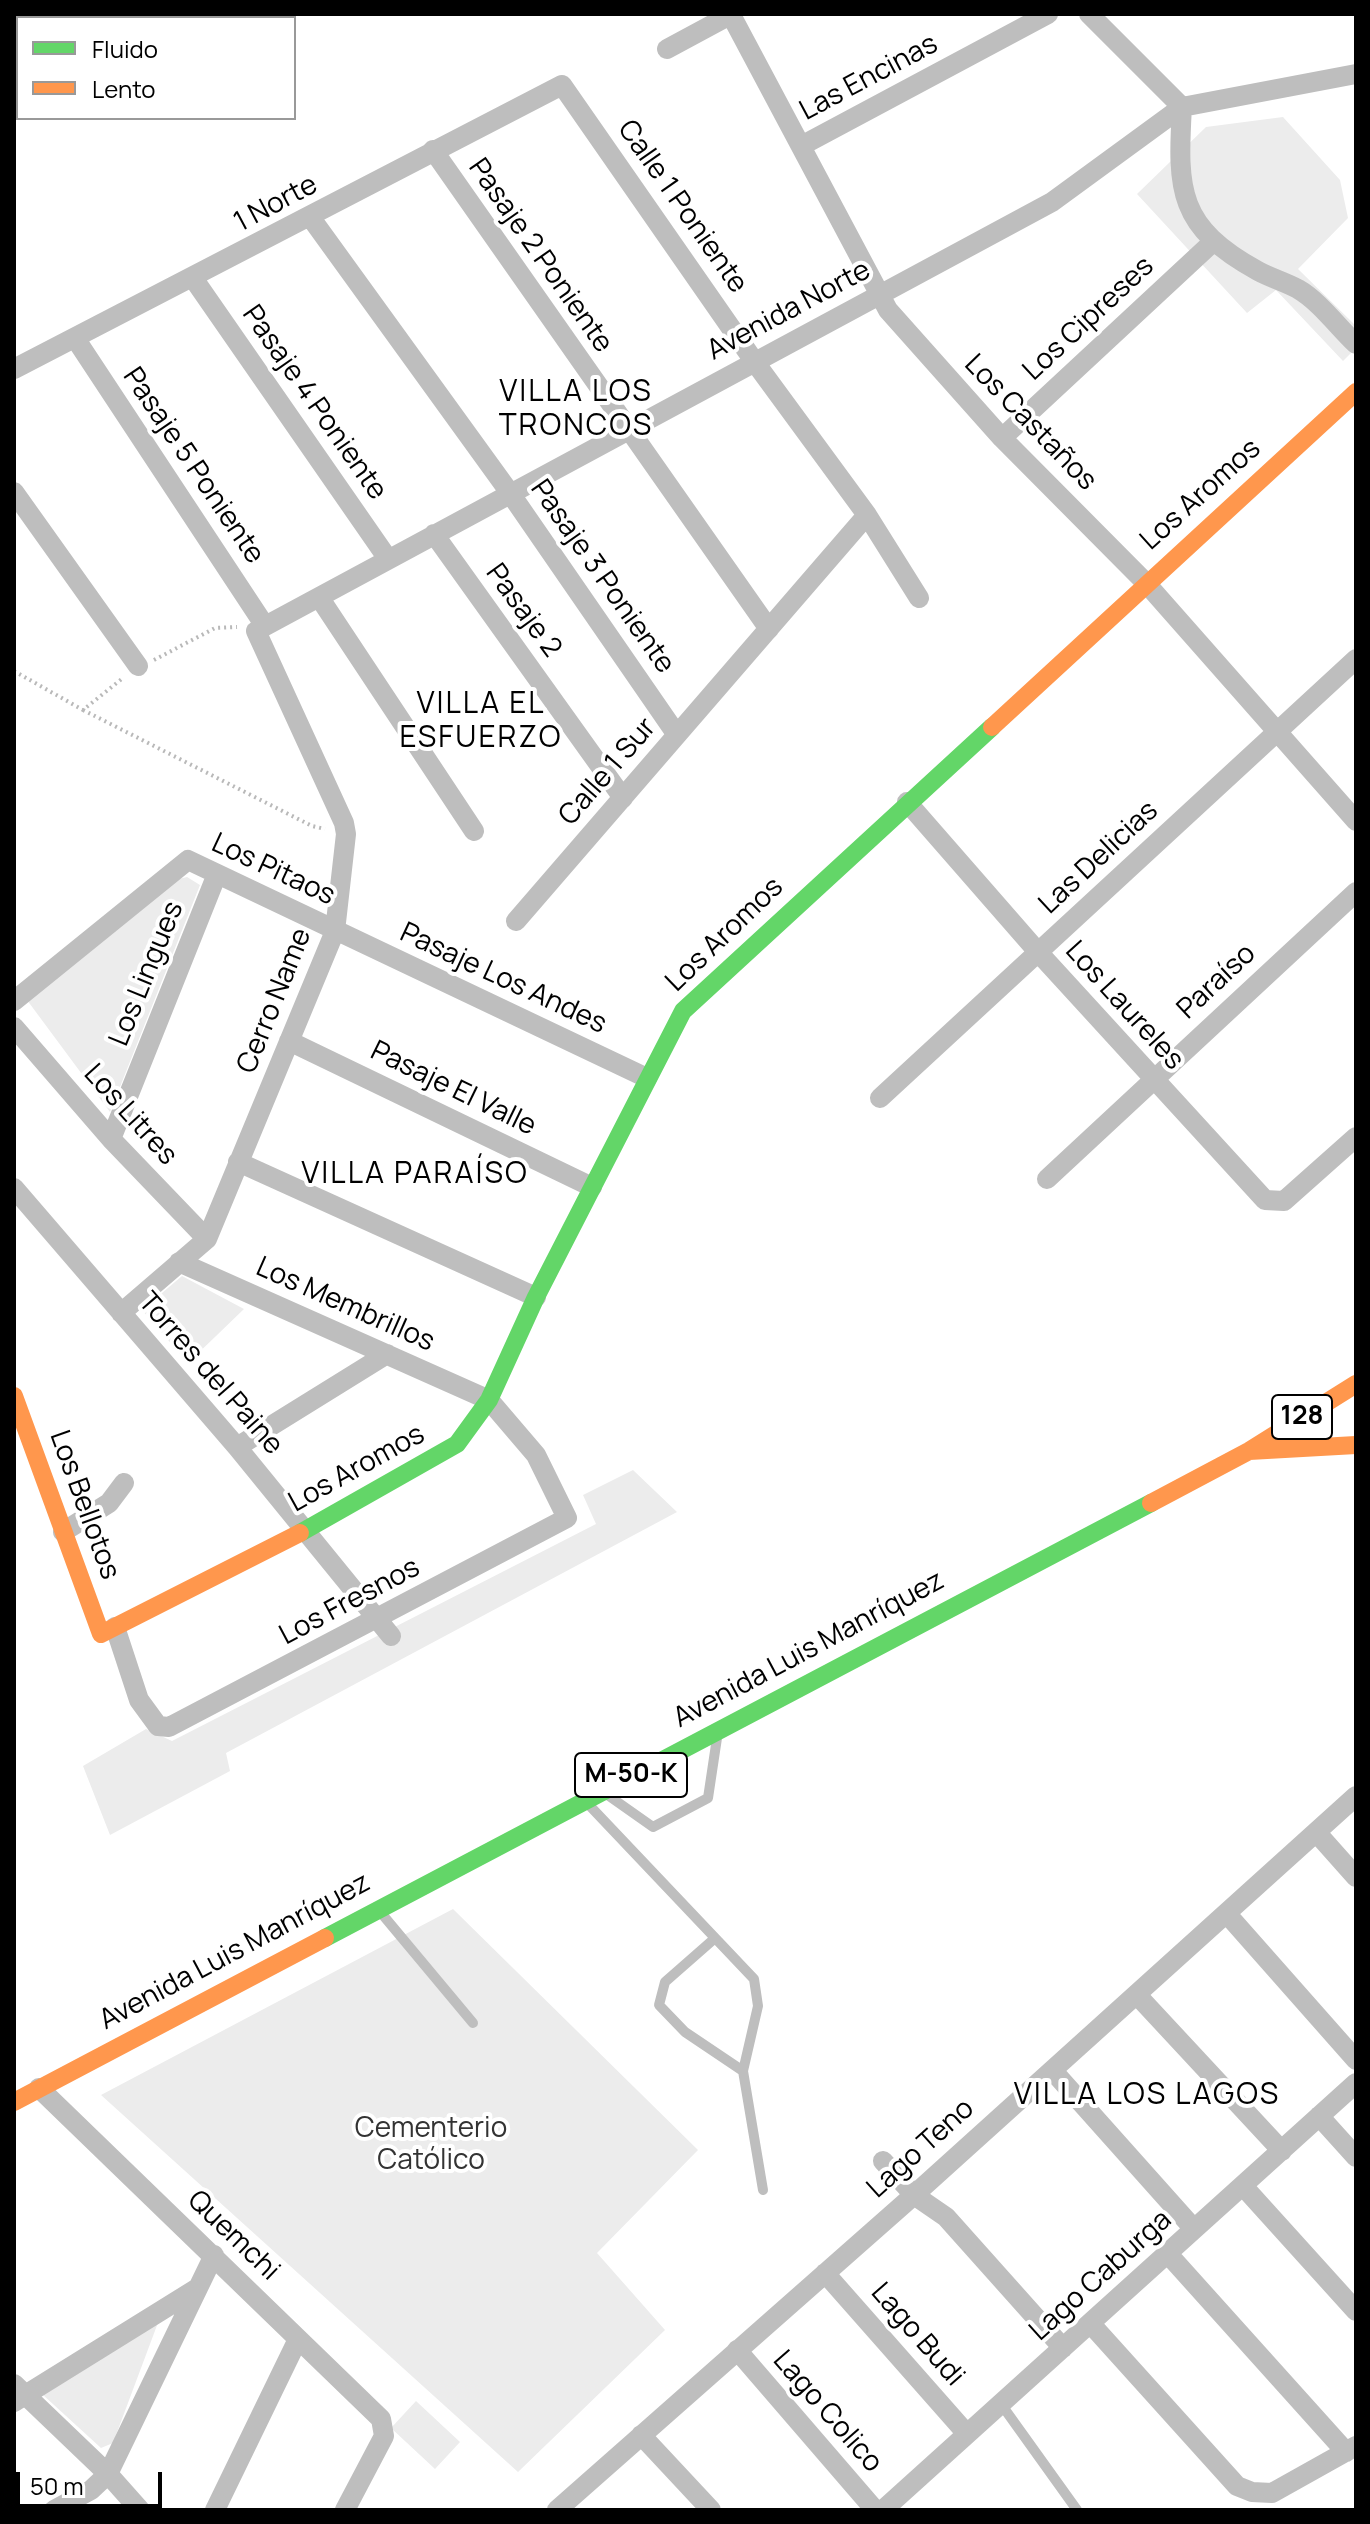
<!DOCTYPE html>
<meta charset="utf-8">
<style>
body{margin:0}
#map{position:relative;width:1370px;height:2524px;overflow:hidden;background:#fff;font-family:Manrope,sans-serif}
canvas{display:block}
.frame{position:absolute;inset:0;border:16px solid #000;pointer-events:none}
.legend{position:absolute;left:16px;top:16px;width:280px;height:104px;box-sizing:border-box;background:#fff;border:2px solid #999;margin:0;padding:10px 14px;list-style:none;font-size:24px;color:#000}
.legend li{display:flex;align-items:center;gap:16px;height:40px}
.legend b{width:40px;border:2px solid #999}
.scale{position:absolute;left:16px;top:2472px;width:146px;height:36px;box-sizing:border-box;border:4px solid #000;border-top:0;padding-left:10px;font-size:24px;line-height:28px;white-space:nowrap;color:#000;-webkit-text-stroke:6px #fff;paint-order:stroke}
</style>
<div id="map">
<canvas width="1370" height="2524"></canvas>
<div class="frame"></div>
<ul class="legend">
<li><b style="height:10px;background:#63d668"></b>Fluido</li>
<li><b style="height:10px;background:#ff974d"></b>Lento</li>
</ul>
<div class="scale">50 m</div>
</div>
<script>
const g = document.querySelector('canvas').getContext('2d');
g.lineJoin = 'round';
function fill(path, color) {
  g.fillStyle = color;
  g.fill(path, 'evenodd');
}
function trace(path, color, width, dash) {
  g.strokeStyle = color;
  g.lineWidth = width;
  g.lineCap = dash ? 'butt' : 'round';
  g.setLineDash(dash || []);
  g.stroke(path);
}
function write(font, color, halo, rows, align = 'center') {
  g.font = font + ' Manrope,sans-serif';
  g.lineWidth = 8;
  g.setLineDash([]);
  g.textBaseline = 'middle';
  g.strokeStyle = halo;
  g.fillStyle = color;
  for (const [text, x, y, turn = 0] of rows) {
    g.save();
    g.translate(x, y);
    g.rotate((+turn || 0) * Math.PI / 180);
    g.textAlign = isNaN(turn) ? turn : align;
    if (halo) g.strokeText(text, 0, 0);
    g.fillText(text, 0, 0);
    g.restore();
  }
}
const green = new Path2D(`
 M1283,117L1340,180L1348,218L1298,269L1356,326V348L1343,361L1276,290L1247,313L1137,194L1206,127Z
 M187,877L200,885L110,1112L27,1000L171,881Z
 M182,1276L244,1309L188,1363L142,1310Z
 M633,1470L677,1512L226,1753L230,1771L110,1835L83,1766L146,1729L172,1741L596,1524L583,1495Z
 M453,1909L698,2150L597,2253L665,2330L518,2472L101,2095Z
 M159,2320L113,2443L101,2448L42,2394Z
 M416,2401L460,2442L435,2469L391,2428Z`);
const path = new Path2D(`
 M154,660L215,628L237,627
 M14,671L83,710L123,678
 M83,710L312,826L325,829`);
const lane = new Path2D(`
 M609,1796L653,1827L708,1798L717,1738
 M589,1805L754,1979L758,2006L743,2071L763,2190
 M382,1914L473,2023
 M714,1939L665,1982L659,2005L685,2032L743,2071
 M1001,2404L1077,2510`);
const street = new Path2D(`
 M1089,14L1182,107C1177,191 1178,227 1258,271C1271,278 1285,282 1298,289C1319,301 1338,327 1356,344
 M731,15L888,310L1002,438L1146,583L1356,821
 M667,49L732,14
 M801,146L1048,14
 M433,150L769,629
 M311,218L510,493L677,735
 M193,278L388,559
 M75,338L265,626
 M14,369L562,85L754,361L867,515L919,598
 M1002,438L1214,241
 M14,492L138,666
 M434,534L623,798
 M319,597L474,831
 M907,802L1038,952L1265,1200L1284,1201L1356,1137
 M516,921L867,515
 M14,1001L188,860L647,1078
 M14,1027L111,1139L207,1239
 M289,1041L592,1187
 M880,1098L1356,659
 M111,1139L217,874
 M238,1162L536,1297
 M1047,1179L1356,892
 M14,1188L237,1447L391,1636
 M121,1313L207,1239L335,931L346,834L344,823L256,631L1052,202L1182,107L1356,74
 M237,1447L387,1354
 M63,1532L109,1503L124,1483
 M115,1627L139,1700L158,1726L169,1727L567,1518L536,1455L489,1400L179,1262
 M1316,1832L1356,1877
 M1227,1914L1356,2060
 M1137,1995L1282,2151
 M1053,2071L1194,2229
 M39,2088L381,2419L384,2436L345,2510
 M1319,2116L1356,2157
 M883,2161L914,2195L946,2217L1063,2348
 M1243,2186L1356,2311
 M1168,2254L1346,2452
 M825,2273L967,2434
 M1090,2323L1237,2486L1252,2492L1272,2493L1356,2446
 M737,2350L875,2510
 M14,2384L108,2474L140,2510
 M14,2402L196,2289
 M641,2435L711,2510
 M54,2510L91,2490L108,2474L214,2255
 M215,2510L298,2339
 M557,2510L914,2195L1356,1796
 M883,2510L1356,2083`);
const fast = new Path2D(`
 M300,1533L457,1444L489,1400L536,1297L683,1011L992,727
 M325,1938L1151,1503`);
const slow = new Path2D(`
 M992,727L1356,392
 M14,1396L101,1634L300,1533
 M1249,1451L1356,1445
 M1151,1503L1249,1451L1356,1384
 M14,2102L325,1938`);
const shields = [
 [1302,1417,60],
 [631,1775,112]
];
const shieldNames = [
 ["128",1302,1417],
 ["M-50-K",631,1775]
];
const streetNames = [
 ["Las Encinas",869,78,-28],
 ["1 Norte",276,204,-28],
 ["Calle 1 Poniente",682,207,55],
 ["Pasaje 2 Poniente",540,256,55],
 ["Avenida Norte",789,311,-28],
 ["Los Cipreses",1089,319,-43],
 ["Pasaje 4 Poniente",314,403,55],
 ["Los Castaños",1030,423,46],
 ["Pasaje 5 Poniente",193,466,56],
 ["Los Aromos",1201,495,-42],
 ["Pasaje 3 Poniente",602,577,55],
 ["Pasaje 2",523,611,54],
 ["Calle 1 Sur",608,772,-49],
 ["Las Delicias",1099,858,-43],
 ["Los Pitaos",273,870,25],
 ["Los Aromos",725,935,-44],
 ["Los Lingues",147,974,-68],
 ["Pasaje Los Andes",503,979,25],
 ["Paraíso",1217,982,-43],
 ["Cerro Name",275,1001,-68],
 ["Los Laureles",1124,1006,48],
 ["Pasaje El Valle",453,1089,26],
 ["Los Litres",130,1115,48],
 ["Los Membrillos",345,1305,24],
 ["Torres del Paine",210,1374,49],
 ["Los Aromos",357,1469,-29],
 ["Los Bellotos",84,1505,70],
 ["Los Fresnos",350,1602,-28],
 ["Avenida Luis Manríquez",809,1650,-28],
 ["Avenida Luis Manríquez",235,1952,-28],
 ["Lago Teno",921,2149,-42],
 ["Quemchi",233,2236,44],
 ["Lago Caburga",1101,2276,-42],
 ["Lago Budi",917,2335,49],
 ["Lago Colico",827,2412,49]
];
const parkNames = [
 ["Cementerio",431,2129],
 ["Católico",431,2161]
];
const neighbourhoodNames = [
 ["VILLA LOS",576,393],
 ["TRONCOS",576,427],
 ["VILLA EL",481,705],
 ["ESFUERZO",481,739],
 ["VILLA PARAÍSO",415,1175],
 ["VILLA LOS LAGOS",1147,2096]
];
fill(green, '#ececec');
trace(path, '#b9b9b9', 4, [2, 4]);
trace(lane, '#bebebe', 10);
trace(street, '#bebebe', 20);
trace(fast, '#63d668', 18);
trace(slow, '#ff974d', 18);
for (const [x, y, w] of shields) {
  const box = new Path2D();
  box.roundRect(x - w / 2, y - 22, w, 44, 6);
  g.fillStyle = '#fff';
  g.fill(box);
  trace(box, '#000', 2);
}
write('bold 26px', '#000', null, shieldNames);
write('28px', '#000', '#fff', streetNames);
write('28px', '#333', '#fff', parkNames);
g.letterSpacing = '2px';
write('30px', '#000', '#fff', neighbourhoodNames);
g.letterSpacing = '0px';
</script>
